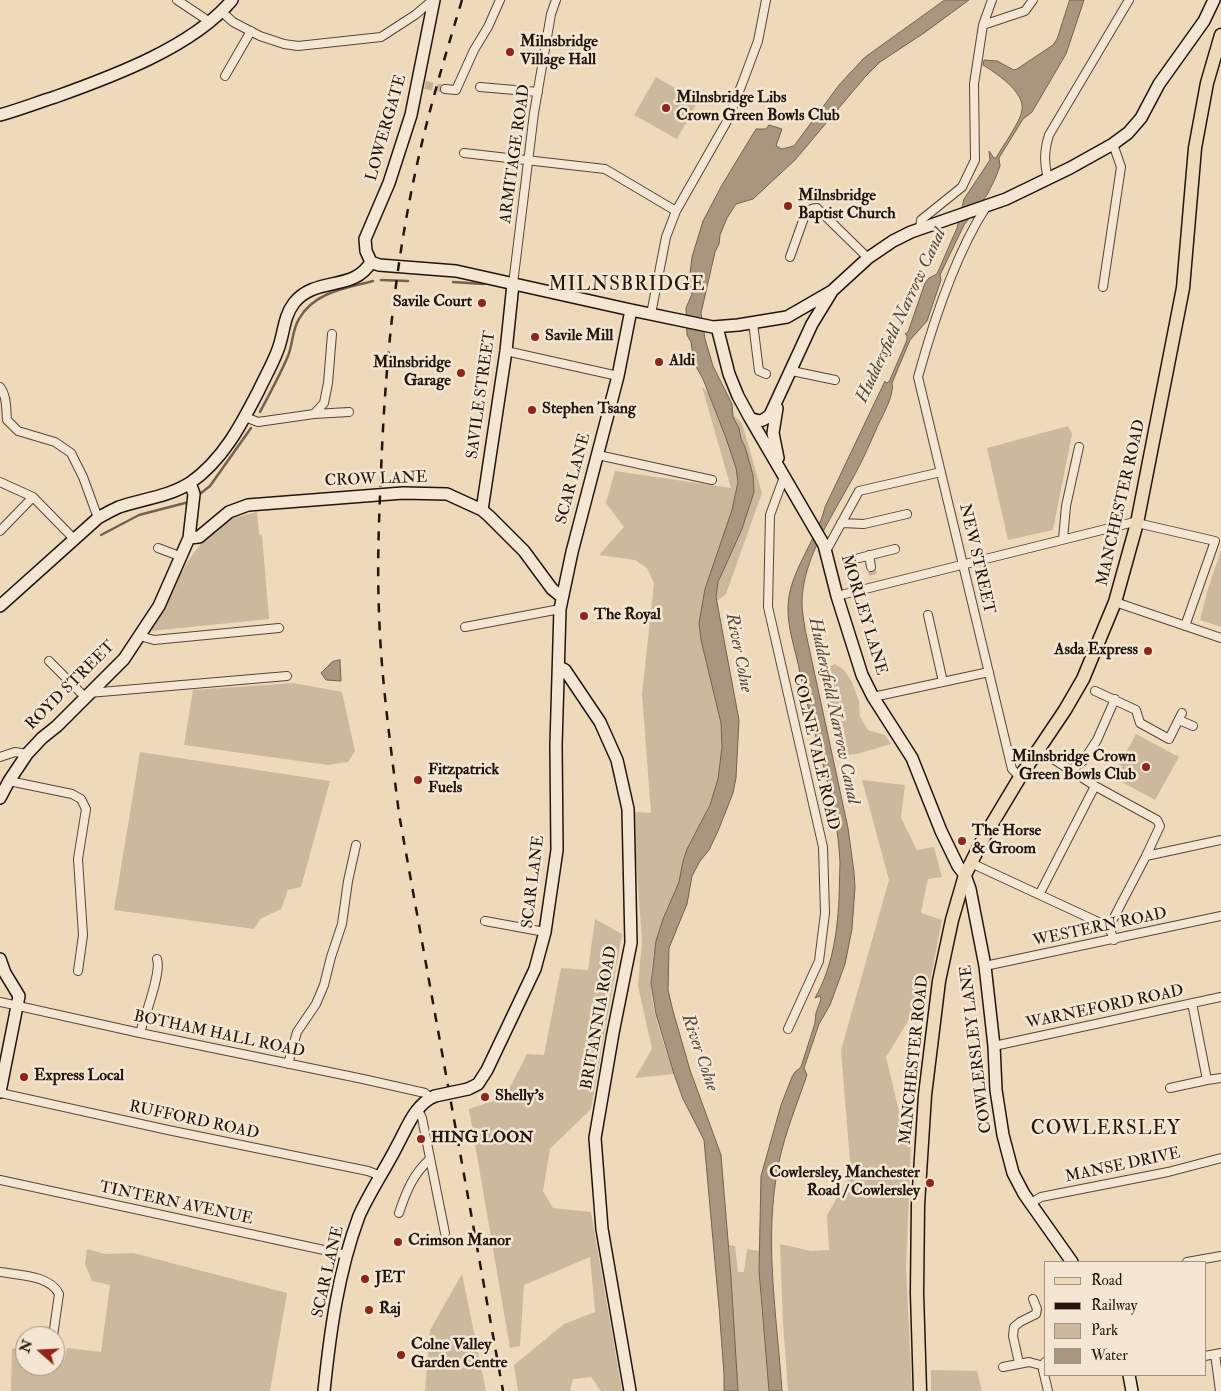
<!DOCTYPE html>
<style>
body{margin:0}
#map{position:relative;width:1221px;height:1391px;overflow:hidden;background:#efd9bb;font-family:"IM FELL Double Pica",serif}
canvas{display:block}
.legend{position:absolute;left:1044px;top:1261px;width:162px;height:115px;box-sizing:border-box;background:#f5e6d3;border:1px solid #a19283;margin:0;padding:6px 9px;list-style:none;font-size:15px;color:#22150b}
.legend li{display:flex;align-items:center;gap:10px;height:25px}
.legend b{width:25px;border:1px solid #a19283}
.north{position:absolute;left:15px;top:1326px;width:50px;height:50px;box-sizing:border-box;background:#f5e6d3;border:1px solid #a19283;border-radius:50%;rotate:289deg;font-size:14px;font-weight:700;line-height:20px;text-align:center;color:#22150b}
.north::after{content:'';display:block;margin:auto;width:18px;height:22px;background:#8f2418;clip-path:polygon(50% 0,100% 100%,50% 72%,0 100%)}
</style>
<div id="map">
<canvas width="1221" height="1391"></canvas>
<ul class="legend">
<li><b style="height:6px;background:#efd9bb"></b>Road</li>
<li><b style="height:6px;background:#22150b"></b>Railway</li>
<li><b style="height:14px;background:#ccb89d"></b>Park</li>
<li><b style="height:14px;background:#a9967f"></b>Water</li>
</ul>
<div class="north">N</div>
</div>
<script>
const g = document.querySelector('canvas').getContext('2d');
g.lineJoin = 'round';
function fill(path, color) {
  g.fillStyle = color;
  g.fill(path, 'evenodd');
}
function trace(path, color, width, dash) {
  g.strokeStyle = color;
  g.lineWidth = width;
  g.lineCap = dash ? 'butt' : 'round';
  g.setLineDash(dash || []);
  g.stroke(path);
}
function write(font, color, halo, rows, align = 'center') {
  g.font = font + ' "IM FELL Double Pica",serif';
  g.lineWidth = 5;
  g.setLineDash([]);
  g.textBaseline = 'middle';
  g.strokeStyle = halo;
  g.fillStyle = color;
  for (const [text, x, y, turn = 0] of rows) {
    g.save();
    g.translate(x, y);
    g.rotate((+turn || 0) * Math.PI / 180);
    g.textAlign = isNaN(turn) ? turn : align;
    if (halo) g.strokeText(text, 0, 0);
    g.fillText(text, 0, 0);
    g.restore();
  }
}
const green = new Path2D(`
 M656,77L698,101L677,139L634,115Z
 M702,387L742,423L762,493L726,594L717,601L699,623C703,657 716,689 721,723C724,741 721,761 718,779C713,805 698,825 687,848C682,860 683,873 678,885C664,916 651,948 651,983C651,1013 665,1045 674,1074L635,1078L652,1049L638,986L642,941L636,859L635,812L651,813L642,694L654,583L647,568L635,560L599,555L624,527L606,503L615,471L731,488Z
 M1068,426L1072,434L1053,530L1008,540L987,448Z
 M257,512L259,534L262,535L269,619L151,631C170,595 192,538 231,519C239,516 249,514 257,512Z
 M1221,550V627L1200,620L1207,592Z
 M986,565L992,591L981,594L977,576L980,573V567Z
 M835,664L844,670L852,682L859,701L860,717L868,730L885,735L891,744L857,754L838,756L819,671Z
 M293,683L342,692L355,751L348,762L328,765L184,745L193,690Z
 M1136,734L1179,757L1155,800L1113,777Z
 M140,752L330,781L301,887L288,890L281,909L260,919L254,929L114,910Z
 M862,780L905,785L901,818L917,850L934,847L942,877L928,879L921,913L942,920L924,1013H913L886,1057L900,1116L911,1145L906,1267L912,1391H788L783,1323L780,1244L811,1251L829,1250L827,1215L851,1174L841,1050L889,880Z
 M595,919L622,934L591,1109L550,1149L543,1191L553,1208L591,1212L622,1391H601L591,1377L573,1379L570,1391H518L514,1365L564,1324L595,1312L590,1257L524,1285L520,1346L510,1348L469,1109L505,1097L527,1054L544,1055L561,968L588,970Z
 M729,1245L735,1246L738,1272H744L747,1249L759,1251L760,1292L769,1391H738Z
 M87,1249L105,1254L133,1253L287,1293L270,1391H11L12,1348L25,1351V1366H55V1358L64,1360L67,1348L101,1352L110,1285L92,1281L85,1264Z
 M462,1274L486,1391H425L430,1330Z
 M931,1370L977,1371L982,1391H931Z`);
const water = new Path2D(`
 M945,0H969L924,33L880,62L865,77L795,160L753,199L736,204L727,218L720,235L719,244L715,252L701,313L705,339L713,366L732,404L733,417L739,428L741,439L745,447L753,475L754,492L742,529L718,582L716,597L739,720L736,778L733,793L718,831L709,850L700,861L692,876L687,904L669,948L668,990L673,1011L690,1070L721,1155L731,1277L738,1391H724V1374L719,1307L704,1140L683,1099L674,1074L656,1014L651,983L656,941L663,919L679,882L683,861L687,849L710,805L718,779L722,747L721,723L701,640L699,623L705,589L732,510L738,482L736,468L726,438L703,379L694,363L691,342L687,335L686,308L692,294L689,282L692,257L703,221L722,185L756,129H766L769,125L782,129L776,146L782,149L794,146L839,85L864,58Z
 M1070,0H1084L1066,54L1032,112L1023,119L999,158L1000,166L995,179L987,195L964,225L940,275L941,280L927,321L910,340L892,383C895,393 883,415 878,425C871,441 864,458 855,474C835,512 802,558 802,603C802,612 804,621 805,629L848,828L854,872L855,887L852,929L845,964L830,1005L819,1024L804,1068L807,1075C797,1104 785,1133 779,1162C763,1237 777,1316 782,1391H769L759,1271L761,1176L781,1105L792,1077L795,1072L801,1067L815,1023L816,1013L821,999L820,996L815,998C832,968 837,935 839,900C839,887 840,875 840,862C837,798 813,735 800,673C796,651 787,628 788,606C789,572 817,540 825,507L885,381L886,383L889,382L907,340V335L905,334L908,332L925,283L929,278L937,274L957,228L964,199L990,160L989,151L994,158H996C1002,147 1021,121 1022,110C1025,92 996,73 983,65L984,60L997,61L1014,70L1017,69L1053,45L1057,39Z
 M340,660L341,681L326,680L321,673L332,662Z`);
const stream = new Path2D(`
 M381,280L408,281
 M453,282L483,284L486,283
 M260,412C270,393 280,375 288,356C293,344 292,330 299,319C314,292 346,288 373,281
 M201,493L210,486L251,428
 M101,535L139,515L185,503`);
const streetTunnel = new Path2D(`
 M425,85L445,89
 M871,567L874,579`);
const street = new Path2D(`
 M177,0L210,22
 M222,12L233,22L260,36L284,44L298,46L381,37L415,15L433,0
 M983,25L1025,11L1033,0
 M225,76L251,31
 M480,87L538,92
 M445,89L456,90L474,50L488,27L500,0
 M464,153L605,169L676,211
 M1048,179C1044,162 1044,151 1049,135L1129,0
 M986,207C956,253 933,323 918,377L1012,769L1020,777
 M920,229L921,220L962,187L975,160L974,84L983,25L992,0
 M790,257L805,215C808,210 811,208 817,208L868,258
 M513,284L534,113L551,14L556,0
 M1103,287L1121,167L1113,144
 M651,314L666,237L676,211L726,123L742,84L758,41L766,0
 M753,323L759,371L766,374
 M506,351L618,376
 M792,371L835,380
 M0,387C7,396 6,409 7,420L18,431L55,442L71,453L83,477L98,518
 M314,414L349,412
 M245,417L258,422L314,414L324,403L328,383L332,334
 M598,455L712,480
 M784,477L770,515L768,607L823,847L825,913L819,961L788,1029
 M0,482L33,497L75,540
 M841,523L864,524L907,514
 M1137,523L1215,541L1185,626
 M0,531L33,497
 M1063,539L1066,506L1079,447
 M158,548L182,557
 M826,551L859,491L941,472
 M869,555L871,567
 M859,558L895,549
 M837,596L1138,521
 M1115,602L1221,638
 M928,615L943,682
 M465,627L560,609
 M140,636L154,640L279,628
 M49,661L85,697
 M1095,691L1136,710L1140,723L1169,739L1182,713
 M89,693L287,676
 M873,697L989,672
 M1179,720L1193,726
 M1039,750L1095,786L1157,820L1160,826L1146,856L1109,927
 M0,757L15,752L27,754
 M1070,771L1084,760L1097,740L1115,699
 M9,781L72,794L81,799L86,809L78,859L83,935L78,971
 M1146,856L1221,840
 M971,863L1109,927L1114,940
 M1040,893L1095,786
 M485,921L545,932
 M985,966L1221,916
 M0,1002L140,1033L363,1079L425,1093L431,1098
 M140,1033C144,1018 162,972 157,959
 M994,1046L1221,997
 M288,1064L297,1032L316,1004L324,985L331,957L342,924L348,881L356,845
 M1207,1080L1221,1078
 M1170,1088L1207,1080L1192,1003
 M0,1093L168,1130L368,1171L381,1176
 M418,1110L422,1118L445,1233
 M0,1180L347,1255
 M1031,1203L1041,1197L1168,1172L1221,1158
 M399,1213C406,1192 413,1174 430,1159
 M1187,1262L1221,1256
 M0,1272C18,1275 50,1275 59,1294L53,1336
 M1215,1354L1220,1391
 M1205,1356L1221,1353
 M1045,1362L1043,1370L1048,1391
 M1019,1363L1013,1336L1014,1327L1020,1322L1036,1314L1037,1309L1033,1299
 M1003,1367L1029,1362L1044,1366`);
const secondary = new Path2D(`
 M0,115C18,110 36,103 55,97C111,77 193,47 232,0
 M371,262L379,265L456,271L631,310L713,327L738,325L787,317L832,291L868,258L893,241L911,232L1006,199L1070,168L1113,144L1128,133L1141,118L1159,84L1204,21L1214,0
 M371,262L366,251L365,239L389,183L411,115L434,0
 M717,327L729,374L738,396L750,418L824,545L837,596L862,675L873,697L912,758L941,831L958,866L965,875L970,889L985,966L994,1046L996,1090L1003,1135L1013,1173L1024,1194L1072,1262
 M777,408L773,433L778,458
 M750,418C759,422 762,422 770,415L812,324L831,293
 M482,510L506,351L513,284
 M189,538L199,537L229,512L248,505L403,493L447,494L482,510L489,516L524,551L552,589L562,597
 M0,606L98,518C105,514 112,510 119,507C142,499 168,497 190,483C223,460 241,425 259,390C265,377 272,365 277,352C284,336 283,317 294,303C315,276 354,292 371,262
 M559,667L565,670L600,722L617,760L628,809L631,943L613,1033L595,1138L602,1229L630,1391
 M0,798L9,781L27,754L42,738L57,726L124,659L159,606L189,538L194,494L190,483
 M0,959L5,973L19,996L0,1092
 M468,1089L478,1084L487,1070L535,969L545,932L557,850L556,745L560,609L572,552L618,376L631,310
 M1129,1375L1132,1391
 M324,1391C330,1333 338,1272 359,1216C368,1195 386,1168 397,1146C407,1128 415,1104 435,1096`);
const primary = new Path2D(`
 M920,1391L917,1293L918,1205L925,1095L939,981L952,920L965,875L984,837L1020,777L1065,710L1083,679L1115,602L1137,523L1183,288L1195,148L1207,83L1221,35`);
const rail = new Path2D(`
 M462,0C446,53 430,106 418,160C395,262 385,367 381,472C379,519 377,565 379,612C381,680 391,747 399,814L503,1391`);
const secondaryBridge = new Path2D(`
 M435,1096L468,1089`);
const markers = [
 [510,52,5,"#8f2418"],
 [666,108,5,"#8f2418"],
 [788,206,5,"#8f2418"],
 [482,303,5,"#8f2418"],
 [535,337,5,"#8f2418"],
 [659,362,5,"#8f2418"],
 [461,373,5,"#8f2418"],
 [532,410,5,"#8f2418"],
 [584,616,5,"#8f2418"],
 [1148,651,5,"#8f2418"],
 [1146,767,5,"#8f2418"],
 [418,780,5,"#8f2418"],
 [962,841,5,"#8f2418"],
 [24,1077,5,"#8f2418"],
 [485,1097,5,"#8f2418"],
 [421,1139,5,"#8f2418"],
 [930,1183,5,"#8f2418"],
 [398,1242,5,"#8f2418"],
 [365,1279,5,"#8f2418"],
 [369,1310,5,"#8f2418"],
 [401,1355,5,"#8f2418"]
];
const poiNames = [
 ["Milnsbridge",520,43],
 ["Village Hall",520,61],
 ["Milnsbridge Libs",676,99],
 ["Crown Green Bowls Club",676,117],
 ["Milnsbridge",798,197],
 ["Baptist Church",798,215],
 ["Savile Court",472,303,"right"],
 ["Savile Mill",545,337],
 ["Aldi",669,362],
 ["Milnsbridge",451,364,"right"],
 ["Garage",451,382,"right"],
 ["Stephen Tsang",542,410],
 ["The Royal",594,616],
 ["Asda Express",1138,651,"right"],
 ["Milnsbridge Crown",1136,758,"right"],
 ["Green Bowls Club",1136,776,"right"],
 ["Fitzpatrick",428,771],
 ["Fuels",428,789],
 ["The Horse",972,832],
 ["& Groom",972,850],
 ["Express Local",34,1077],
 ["Shelly's",495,1097],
 ["HING LOON",431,1139],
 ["Cowlersley, Manchester",920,1174,"right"],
 ["Road / Cowlersley",920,1192,"right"],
 ["Crimson Manor",408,1242],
 ["JET",375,1279],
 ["Raj",379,1310],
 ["Colne Valley",411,1346],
 ["Garden Centre",411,1364]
];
const streetNames = [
 ["LOWERGATE",387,128,-74],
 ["ARMITAGE ROAD",516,154,-82],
 ["SAVILE STREET",482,395,-82],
 ["SCAR LANE",574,479,-75],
 ["CROW LANE",376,480,-2],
 ["MANCHESTER ROAD",1122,503,-77],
 ["NEW STREET",976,559,77],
 ["MORLEY LANE",863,615,73],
 ["ROYD STREET",71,686,-45],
 ["COLNE VALE ROAD",815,752,77],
 ["SCAR LANE",534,882,-83],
 ["WESTERN ROAD",1100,928,-12],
 ["WARNEFORD ROAD",1105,1008,-12],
 ["BRITANNIA ROAD",600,1018,-80],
 ["BOTHAM HALL ROAD",219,1035,12],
 ["COWLERSLEY LANE",977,1049,-97],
 ["MANCHESTER ROAD",915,1060,-84],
 ["RUFFORD ROAD",194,1121,12],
 ["MANSE DRIVE",1123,1166,-12],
 ["TINTERN AVENUE",176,1204,12],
 ["SCAR LANE",329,1272,-77]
];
const waterNames = [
 ["Huddersfield Narrow Canal",902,316,-65],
 ["River Colne",738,653,79],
 ["Huddersfield Narrow Canal",833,711,78],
 ["River Colne",699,1053,71]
];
const quarterNames = [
 ["MILNSBRIDGE",627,286],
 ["COWLERSLEY",1106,1130]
];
fill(green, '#ccb89d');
fill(water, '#a9967f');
trace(water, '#736251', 1);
trace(stream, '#736251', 2.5);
trace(streetTunnel, '#c6b298', 8, [8, 4]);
trace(street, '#554637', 10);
trace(secondary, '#22150b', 14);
trace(primary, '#22150b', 15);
trace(street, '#f5e6d3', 8);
trace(secondary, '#f5e6d3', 11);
trace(primary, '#efd9bb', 12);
trace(rail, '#22150b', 2.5, [9, 9]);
trace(secondaryBridge, '#22150b', 14, []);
trace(secondaryBridge, '#f5e6d3', 11);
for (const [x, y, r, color] of markers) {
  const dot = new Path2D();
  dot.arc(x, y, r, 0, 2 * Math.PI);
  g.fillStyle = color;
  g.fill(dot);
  trace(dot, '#f5e6d3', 2);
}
write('bold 16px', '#22150b', '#f5e6d3', poiNames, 'left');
write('16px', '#22150b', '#f5e6d3', streetNames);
write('italic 18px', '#584939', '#f5e6d3', waterNames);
g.letterSpacing = '1px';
write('19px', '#22150b', '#f5e6d3', quarterNames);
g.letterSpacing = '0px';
</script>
